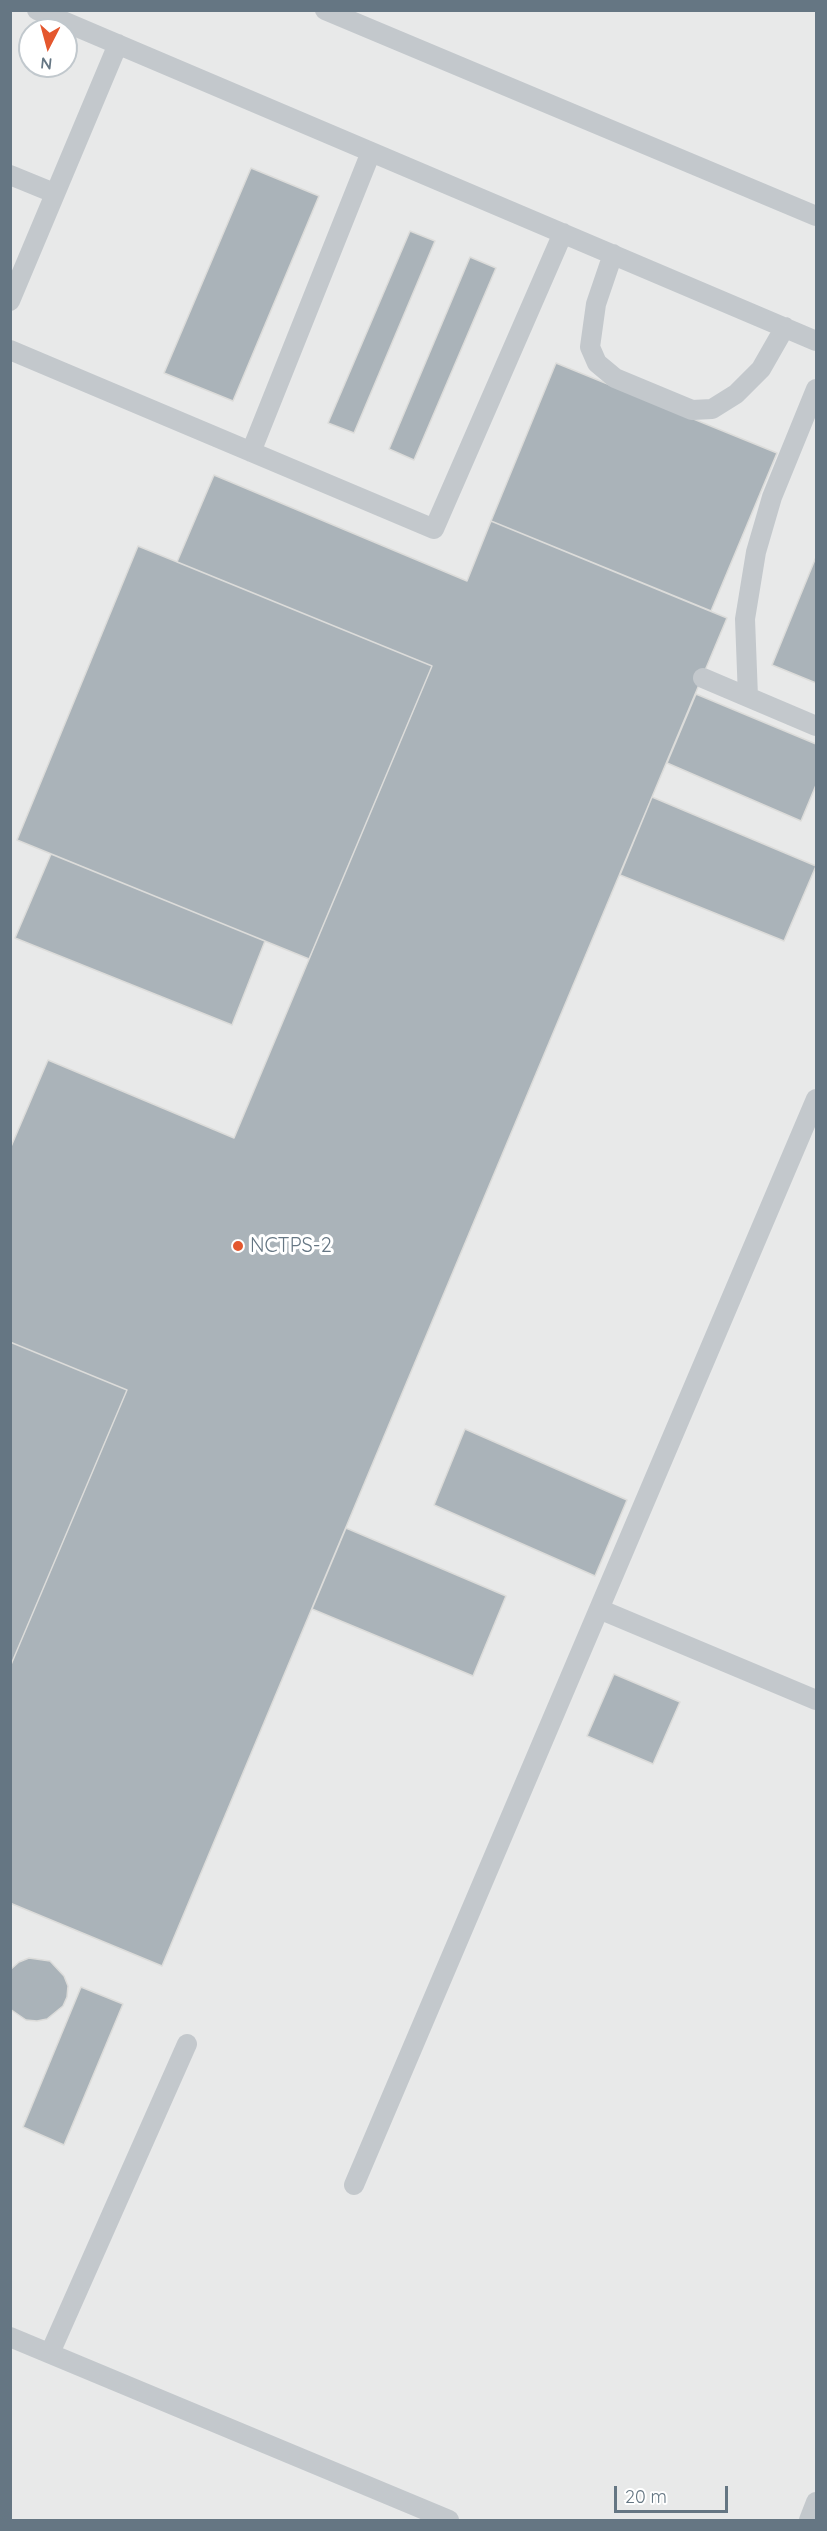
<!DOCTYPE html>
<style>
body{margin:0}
#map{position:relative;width:827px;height:2531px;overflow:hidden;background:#fafaf8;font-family:Quicksand,sans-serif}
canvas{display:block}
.frame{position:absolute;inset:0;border:12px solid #657683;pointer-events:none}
.north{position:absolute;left:18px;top:18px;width:60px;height:60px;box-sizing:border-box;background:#fff;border:2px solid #c1c8cd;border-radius:50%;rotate:186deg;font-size:16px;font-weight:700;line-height:24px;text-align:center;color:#657683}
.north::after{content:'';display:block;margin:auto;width:21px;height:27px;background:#e4572e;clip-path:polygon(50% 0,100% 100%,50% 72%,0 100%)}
.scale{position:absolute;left:614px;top:2486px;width:114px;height:27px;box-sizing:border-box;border:3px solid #657683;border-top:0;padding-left:8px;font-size:18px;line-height:21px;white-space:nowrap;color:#657683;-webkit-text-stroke:4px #fff;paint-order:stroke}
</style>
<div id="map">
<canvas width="827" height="2531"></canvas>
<div class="frame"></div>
<div class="north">N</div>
<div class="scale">20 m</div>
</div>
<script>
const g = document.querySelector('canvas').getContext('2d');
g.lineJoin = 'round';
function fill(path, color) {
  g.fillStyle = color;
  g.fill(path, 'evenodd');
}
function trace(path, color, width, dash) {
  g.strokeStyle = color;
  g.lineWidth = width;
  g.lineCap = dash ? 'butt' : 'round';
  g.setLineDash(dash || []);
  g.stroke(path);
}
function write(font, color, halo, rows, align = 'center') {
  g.font = font + ' Quicksand,sans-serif';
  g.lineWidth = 6;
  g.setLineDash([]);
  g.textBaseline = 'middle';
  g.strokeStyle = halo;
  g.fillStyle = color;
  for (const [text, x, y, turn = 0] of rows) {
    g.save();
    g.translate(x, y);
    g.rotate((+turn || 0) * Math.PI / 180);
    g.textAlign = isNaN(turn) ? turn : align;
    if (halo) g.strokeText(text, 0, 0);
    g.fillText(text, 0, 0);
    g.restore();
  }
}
const built = new Path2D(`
 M11,11H816V2520H11ZM30,30H66V66H30Z`);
const building = new Path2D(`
 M251,168L319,196L233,401L164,373Z
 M410,231L435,241L354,433L328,423Z
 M470,257L496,268L414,460L389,449Z
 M556,363L777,453L711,611L491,521Z
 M214,475L467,581L491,521L727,618L162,1966L10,1903V1667L127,1390L10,1342V1149L48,1060L234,1138L432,666L177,562Z
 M138,546L432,666L309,959L17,840Z
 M816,557V683L772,665Z
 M696,694L816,744V785L801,821L667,763Z
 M652,797L816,866L784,941L620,875Z
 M51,854L265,941L232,1025L15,938Z
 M10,1342L127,1390L10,1667Z
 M465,1429L627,1500L595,1576L434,1505Z
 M346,1528L506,1596L473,1676L312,1609Z
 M614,1674L680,1702L653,1764L587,1736Z
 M29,1958L50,1961L64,1976L68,1986L67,1997L63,2006L47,2019L37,2021L26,2020L10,2009V1970L19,1962Z
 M81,1987L123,2004L64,2145L23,2127Z`);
const service = new Path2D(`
 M37,10L816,341
 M325,10L816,216
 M10,175L54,193
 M613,254L596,304L590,347L597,363L615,378L692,410L712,409L736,394L761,369L785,327
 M10,301L118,44
 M10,350L434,529L563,233
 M251,452L371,152
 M703,678L816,726
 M748,697L745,619L756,552L772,497L816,389
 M599,1609L816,1700
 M354,2185L816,1099
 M10,2337L449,2520
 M50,2353L187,2044
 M809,2520L816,2502`);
const markers = [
 [238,1246,6,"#e4572e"]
];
const poiNames = [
 ["NCTPS-2",250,1246]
];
fill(built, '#e8e9e9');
fill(building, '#aab3b9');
trace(building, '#dcdcda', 1.5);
trace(service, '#c3c8cc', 20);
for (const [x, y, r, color] of markers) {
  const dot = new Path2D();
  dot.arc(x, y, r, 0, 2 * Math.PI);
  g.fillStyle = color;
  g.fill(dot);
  trace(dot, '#fff', 2);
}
write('20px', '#657683', '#fff', poiNames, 'left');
</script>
